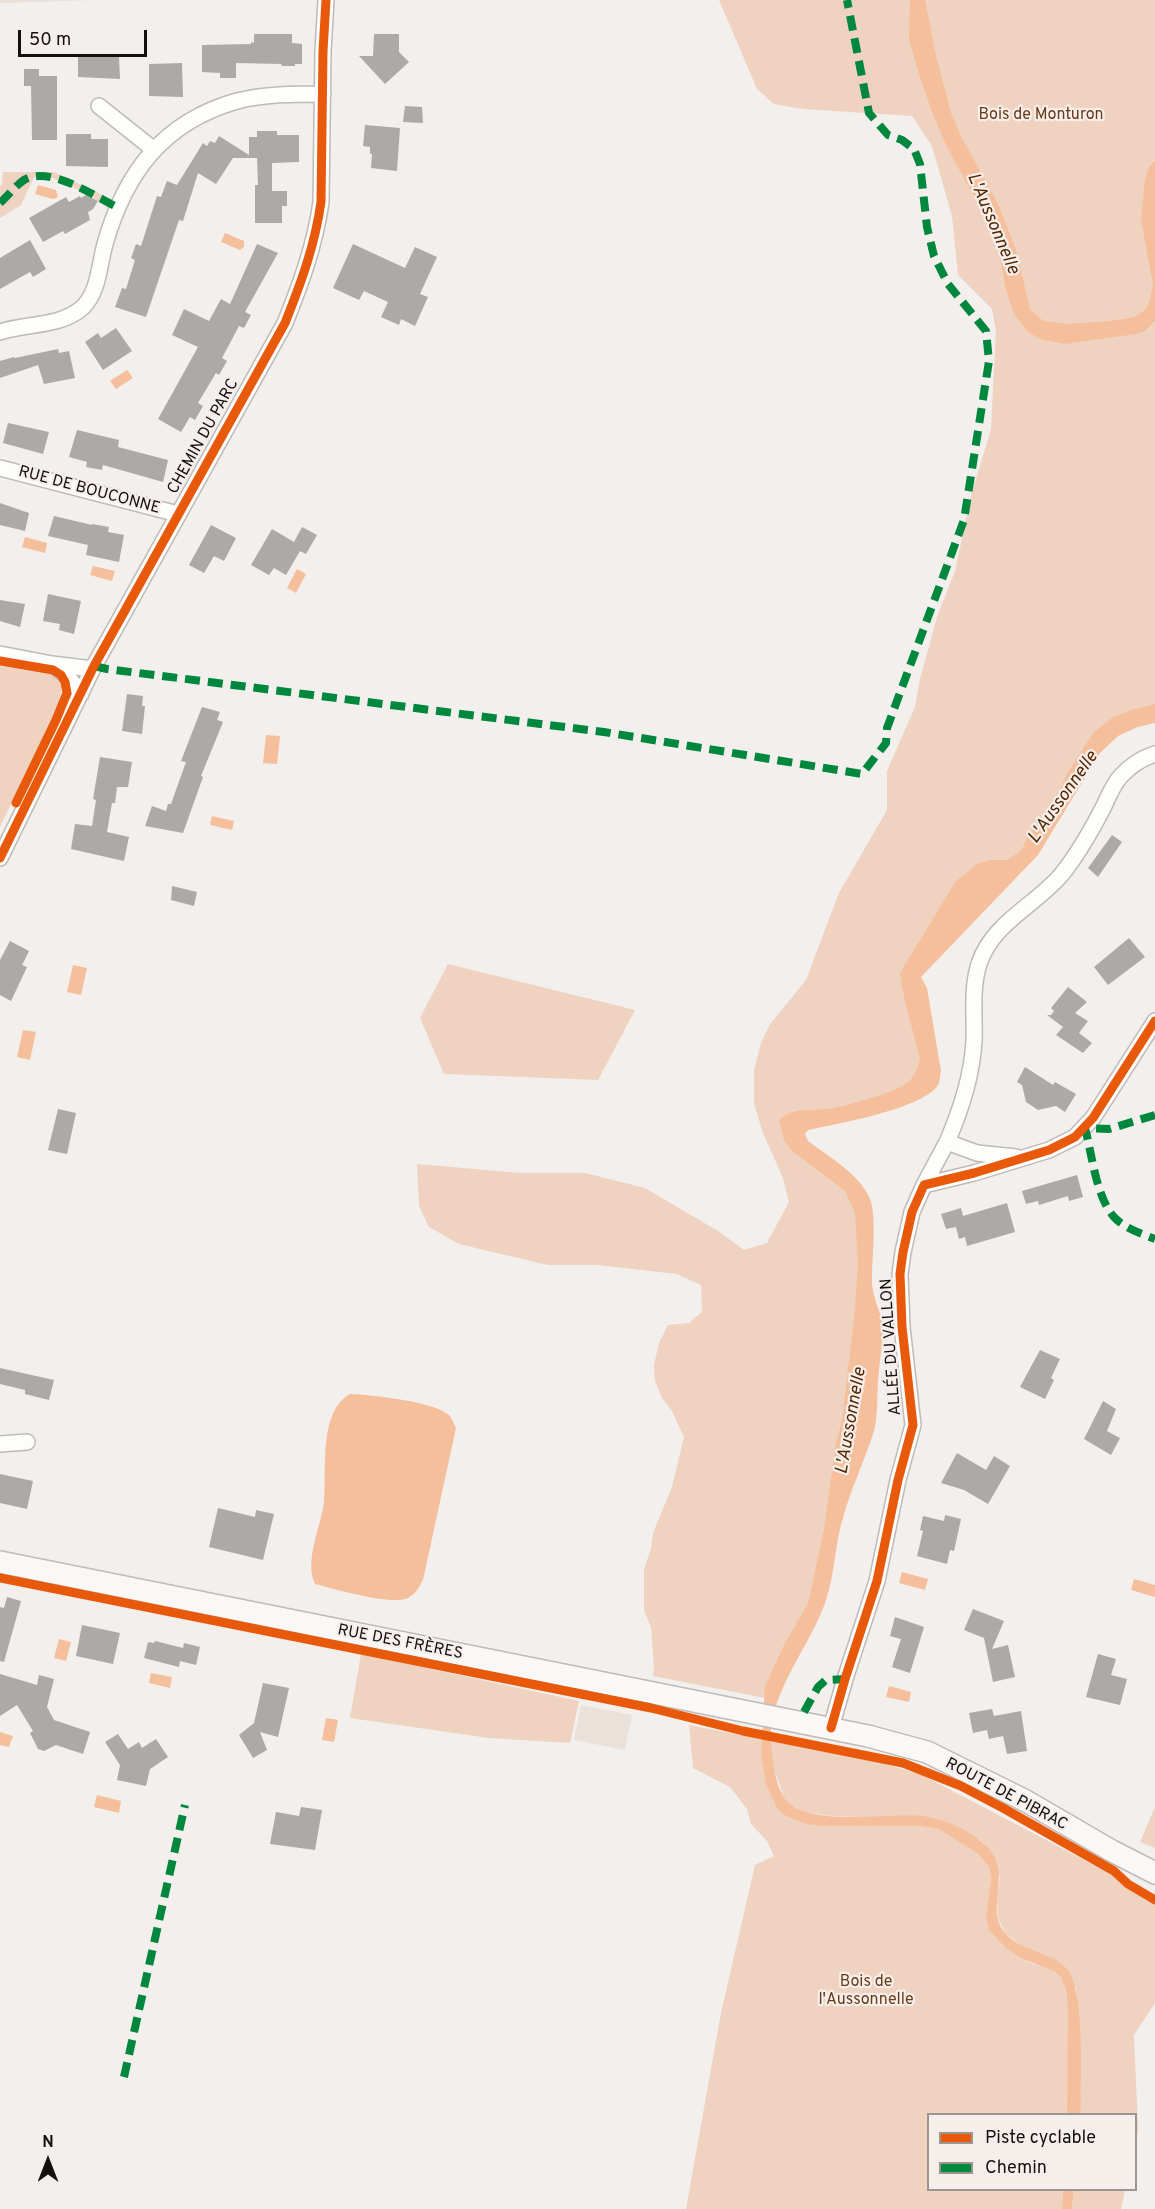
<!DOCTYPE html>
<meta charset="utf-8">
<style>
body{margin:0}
#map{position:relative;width:1155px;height:2209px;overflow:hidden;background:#f2efed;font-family:Overpass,sans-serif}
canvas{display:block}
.legend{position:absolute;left:927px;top:2113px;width:210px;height:78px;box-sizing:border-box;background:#f5eeea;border:2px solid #9b9692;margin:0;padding:8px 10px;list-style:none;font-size:18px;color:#13110f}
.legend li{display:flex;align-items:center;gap:12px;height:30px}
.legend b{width:30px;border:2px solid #9b9692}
.north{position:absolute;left:18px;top:2131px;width:60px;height:60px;-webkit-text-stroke:4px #f5eeea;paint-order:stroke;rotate:0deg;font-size:16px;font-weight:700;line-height:24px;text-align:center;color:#13110f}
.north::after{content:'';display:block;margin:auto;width:21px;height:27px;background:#13110f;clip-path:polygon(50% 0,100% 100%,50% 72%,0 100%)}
.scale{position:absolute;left:18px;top:30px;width:129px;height:27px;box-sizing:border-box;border:3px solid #13110f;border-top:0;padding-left:8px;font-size:18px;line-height:21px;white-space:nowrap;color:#13110f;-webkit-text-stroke:4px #f5eeea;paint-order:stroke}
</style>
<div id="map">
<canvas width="1155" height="2209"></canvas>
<ul class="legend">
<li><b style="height:8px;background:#e8590c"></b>Piste cyclable</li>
<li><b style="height:8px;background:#00873e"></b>Chemin</li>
</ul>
<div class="north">N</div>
<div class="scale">50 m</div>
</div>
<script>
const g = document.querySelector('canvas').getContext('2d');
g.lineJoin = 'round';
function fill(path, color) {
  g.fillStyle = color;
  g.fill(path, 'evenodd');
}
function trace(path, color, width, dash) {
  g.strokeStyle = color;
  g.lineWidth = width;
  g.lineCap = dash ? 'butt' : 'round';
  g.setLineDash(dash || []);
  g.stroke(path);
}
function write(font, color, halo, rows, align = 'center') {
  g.font = font + ' Overpass,sans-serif';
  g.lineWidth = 4.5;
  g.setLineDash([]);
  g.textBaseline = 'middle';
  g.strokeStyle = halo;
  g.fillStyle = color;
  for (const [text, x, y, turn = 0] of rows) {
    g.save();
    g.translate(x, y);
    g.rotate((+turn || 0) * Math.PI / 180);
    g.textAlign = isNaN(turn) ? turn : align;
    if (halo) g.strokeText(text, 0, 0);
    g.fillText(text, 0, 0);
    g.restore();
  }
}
const built = new Path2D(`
 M0,0H92L7,3H0Z
 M581,1705L632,1715L625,1750L574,1740Z`);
const green = new Path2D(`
 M719,0H1155V714L1115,725L1029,848L913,985L933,1083L788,1124L867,1200L862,1385L820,1589L770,1699L653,1676L654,1666L651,1627L644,1611V1569L651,1549L653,1533L672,1487L684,1437L672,1411L662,1398L655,1381L654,1365L659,1343L668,1325L689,1323L702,1312L701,1285L677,1274L597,1265H548L459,1244L429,1227L419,1206L417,1164L521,1173H585L645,1188L718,1231L744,1250L767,1243L789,1202L783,1178L763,1133L754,1104V1070L761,1043L770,1024L806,980L839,893L887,810V771L915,707L920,679L937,617L955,571L971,496L991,429L996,331L992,309L958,275L952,216L932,146L912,116L803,109L774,104L757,89Z
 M3,172H54L119,203L115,213L91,196L53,178L34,177L21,205L0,218V186L2,185Z
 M0,666L54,675L62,686L58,706L0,827Z
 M448,964L635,1010L598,1080L444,1074L420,1018Z
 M361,1654L579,1701L570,1743L489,1738L350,1718Z
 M689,1725L882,1763L922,1775L1155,1897V2003L1134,2035L1138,2129L1136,2142V2114H1080L1076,1988L1050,1957L1021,1945L1005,1933L998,1918L997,1898L1000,1879L984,1843L960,1828L939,1820L832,1816L807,1813L790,1805L784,1797L776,1774L766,1783L786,1816L920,1826L939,1829L956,1839L977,1853L989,1867L991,1879L986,1916C997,1928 1010,1949 1022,1958C1033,1967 1051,1965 1060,1976C1075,1995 1068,2088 1067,2114H928V2190H1063L1062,2209H686L721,2013L755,1865L774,1856L767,1841L751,1824L747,1809L730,1787L693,1768Z
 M1155,1807V1848L1140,1842Z
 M1074,2190H1125L1121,2209H1072Z`);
const water = new Path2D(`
 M910,0H925L936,56L951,113L961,136L999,206L1016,250L1030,309L1043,321L1068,324L1111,321L1135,317L1146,309L1150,300L1153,285L1141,219L1145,179L1149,167L1155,161V321L1145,331L1136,334L1065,344L1040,339L1027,331L1014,314L1006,290L998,248L983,213L946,145L932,112L918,71L909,39Z
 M38,185L56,190L58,197L53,199L35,194Z
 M225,233L244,241V247L240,250L221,242Z
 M127,370L133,378L116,389L110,381Z
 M25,537L47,543L45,553L22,547Z
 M93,566L115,571L112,581L90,575Z
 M297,569L306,574L296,593L287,588Z
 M1155,704V723L1138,727L1118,736L1100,753L1038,855L921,977L927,988L941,1071C940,1075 940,1082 938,1085C923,1109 836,1124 808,1130L805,1134L808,1141C829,1157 860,1174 870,1199C877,1216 872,1260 872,1279C871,1298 885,1317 883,1333C882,1349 879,1365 878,1382C877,1397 878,1416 874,1431C865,1460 851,1488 843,1518C835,1543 835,1571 827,1597C813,1644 766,1694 771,1745C773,1763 775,1789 789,1803C813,1826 888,1813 922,1816C943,1818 967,1829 983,1843C1017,1872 982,1907 1006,1934C1022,1951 1048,1951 1065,1967C1086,1986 1080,2075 1081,2105L1080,2114H1067L1068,2010L1066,1990L1061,1977L1054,1971L1023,1959L1006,1948L989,1930L986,1916L991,1879L989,1867L977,1853L939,1829L920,1826H824L807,1824L786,1816L777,1808L766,1784L761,1754L765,1686L785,1643L808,1604L824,1529L836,1443L842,1421L854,1319L858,1265L855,1213L845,1191L791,1150L784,1140L779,1120C792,1107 810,1111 828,1109C843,1107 892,1093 904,1085C914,1079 918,1069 920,1058L905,1002L900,973L956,881L979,863L991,860H1007L1022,850L1028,835L1051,809L1068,772L1094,732L1112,718L1131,710Z
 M266,735L280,736L277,764L263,763Z
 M212,816L234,821L232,830L210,825Z
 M73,965L87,968L81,995L67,992Z
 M23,1030L36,1032L30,1060L17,1057Z
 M350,1394C371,1395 433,1401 449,1415C452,1418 454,1424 456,1428L423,1580C419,1587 416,1594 408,1598C393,1606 334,1589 315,1584C304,1560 321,1527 324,1502C327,1471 318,1412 350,1394Z
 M902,1572L928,1579L925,1590L899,1583Z
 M1134,1579L1155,1585V1597L1131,1590Z
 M59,1639L71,1642L66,1661L54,1658Z
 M151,1673L172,1677L170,1688L149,1683Z
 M889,1686L911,1692L909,1702L886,1697Z
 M326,1718L338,1720L334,1742L322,1740Z
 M0,1732L13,1736L9,1747L0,1745Z
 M97,1795L121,1801L119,1813L94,1807Z
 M1063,2190H1074L1072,2209H1062Z`);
const building = new Path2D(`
 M254,34H292V43L302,44V64H295V66H282L281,64L236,63V78H220V73L202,72V45L251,44V42L254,43Z
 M374,34H399V52L409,62L385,84L359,56H373Z
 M78,56H119L120,79L78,77Z
 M182,63L183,97L149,96V64Z
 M24,69H39V76H57V140H32L31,86H24Z
 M405,106L422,107L423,123L403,122Z
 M365,125L400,128L397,171L371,168L372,154H370V147L363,146Z
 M257,131H277V135H299V162L272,163V191H287V206H282V223H255V185H258L257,158H233L216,184L198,173L183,221L179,220L146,317L115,307L122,288L126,289L135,260L131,258L136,244L141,246L157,196L161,197L167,181L177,185L203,143L207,146L210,141L215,143L219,136L249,155V137H257Z
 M66,134H91V139H108V167L66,166Z
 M86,195L98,201L93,209L88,212L90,220L65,234L63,231L43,242L29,218L66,197L69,202L80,196L81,198Z
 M30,240L46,269L33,277L30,272L0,289V258Z
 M257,244L278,253L245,312L251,315L244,328L239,326L222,358L227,361L219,375L216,373L198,403L203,406L195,420L190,417L181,432L158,419L198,347L172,335L184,309L209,321L221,299L230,304Z
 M353,244L405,268L415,247L437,257L420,294L428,297L415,326L401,319L399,325L381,317L388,302L364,291L359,300L333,288Z
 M116,328L132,351L103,370L85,342L98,333L101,338Z
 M58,349L59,353L69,351L75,378L44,384L38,365L0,378V361L14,357L15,358Z
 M8,423L49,432L43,454L3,443Z
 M77,430L119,440L118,447L168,460L163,482L103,465L102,470L86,467L87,462L69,457Z
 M0,503L29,513L25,531L0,525Z
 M54,516L92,525V524L109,527L108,532L124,535L119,562L86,555L88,545L48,536Z
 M211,525L236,538L224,561L214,556L204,573L189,565Z
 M302,527L317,535L306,554L300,551L286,575L274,568L269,575L251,565L272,529L294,542Z
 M48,594L81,601L74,634L59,630L60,624L43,621Z
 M0,600L25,604L20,627L0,621Z
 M127,694L143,696L142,706H145L142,734L122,731Z
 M202,707L220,712L217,720L223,722L201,776L203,777L183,833L145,826L152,806L166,811L168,804H171L186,762L181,761Z
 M100,757L132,762L128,787H117L115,803H112L107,832L129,837L124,861L71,849L75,824L92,826L96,800L93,799Z
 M1112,835L1122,842L1098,877L1088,868Z
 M172,886L197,892L194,906L171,900Z
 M1129,938L1145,957L1108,985L1094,967Z
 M10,941L29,951L22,965L27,967L11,1001L0,995V960Z
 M1068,987L1087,1002L1075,1013L1088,1021L1079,1033L1092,1043L1083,1053L1056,1035L1063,1027L1047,1015H1051L1054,1011L1051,1008Z
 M1025,1067L1053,1085L1055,1082L1076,1094L1065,1112L1056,1106L1038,1110L1026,1102L1022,1085L1017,1082Z
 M58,1109L76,1113L67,1154L48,1150Z
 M1077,1175L1083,1197L1069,1201L1068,1196L1039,1205L1038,1201L1026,1204L1022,1191Z
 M1007,1203L1015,1232L967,1246L965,1237L959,1239L956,1227L946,1229L941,1214L961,1208L963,1216Z
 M1040,1350L1060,1359L1051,1378L1054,1380L1045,1399L1020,1387Z
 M0,1368L54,1380L49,1400L25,1394V1390L0,1384Z
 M1103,1401L1116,1409L1107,1431L1120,1438L1111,1455L1084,1439Z
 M957,1453L986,1470L994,1456L1010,1466L988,1504L964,1490L941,1483Z
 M0,1474L33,1481L27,1509L0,1503Z
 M218,1508L255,1517L256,1510L274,1514L263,1560L209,1547Z
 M945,1515L961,1519L954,1551L950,1550L947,1564L917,1556L923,1531L920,1530L923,1516L944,1521Z
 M7,1597L21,1601L4,1662L0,1661V1607L4,1608Z
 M973,1609L1004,1621L992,1649L1008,1645L1015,1677L993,1682L984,1638L964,1630Z
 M895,1617L924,1627L910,1673L892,1667L901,1639L890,1636Z
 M82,1625L120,1633L113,1664L76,1656Z
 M155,1641L183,1648L184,1643L200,1647L196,1665L180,1661L179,1667L144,1658L148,1642L154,1643Z
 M1098,1654L1116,1659L1111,1675L1127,1679L1120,1705L1086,1697Z
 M0,1674L37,1685L39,1675L54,1679L47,1707L54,1720L90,1732L83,1754L56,1745L44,1751L38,1749L30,1733L33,1731L17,1705L0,1716Z
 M263,1683L289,1688L278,1737L260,1732L267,1750L253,1758L239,1735L254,1723Z
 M992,1709L994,1716L1021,1711L1027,1751L1007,1754L1003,1736L989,1739L987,1730L973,1733L969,1713Z
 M118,1734L128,1749L139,1742L142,1748L156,1739L168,1757L150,1769L146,1786L117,1780L120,1765L105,1742Z
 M301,1807L322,1810L315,1850L270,1844L276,1812L299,1816Z`);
const street = new Path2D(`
 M99,106L153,149
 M0,332C27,323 60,327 82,308C99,292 99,265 105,244C125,173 163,122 237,101C264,94 294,94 323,94
 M0,468L178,514
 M0,654L52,664L93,669
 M52,664L69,678L81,694
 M0,858L94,666L285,323C301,283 315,245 321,202L323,51L326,0
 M1016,1157L977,1153L947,1142C961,1110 972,1077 974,1041C975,1015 971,989 979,964C992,923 1036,905 1062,874C1078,854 1091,831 1103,808C1108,798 1113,784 1121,776C1130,766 1142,758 1155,754
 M924,1185L947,1142
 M0,1444L27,1442
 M831,1728L845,1679L877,1581L898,1480L913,1425L902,1327L900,1274L903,1252L912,1212L924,1185L974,1173L1049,1150L1075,1137L1093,1118L1155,1021`);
const secondary = new Path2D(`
 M0,1562L868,1736L927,1752L1026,1801L1112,1851L1155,1873`);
const quiet = new Path2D(`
 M0,203C8,196 16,185 24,180C49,165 94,196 117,207
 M94,666L107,669L604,732L862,774L886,743L887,728L964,520L989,361L986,331L948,284L934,256L927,227L920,164L914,149L902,140L888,135L869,113L847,0
 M1155,1115L1109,1129L1085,1128C1092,1154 1096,1197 1114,1217C1124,1228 1142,1234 1155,1239
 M804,1712L818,1687L826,1680L845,1679
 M124,2077L185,1805`);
const cycleway = new Path2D(`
 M0,661L53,670L61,675L65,682L67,693L56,720L16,803
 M0,858L94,666L285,323C301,283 315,245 321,202L323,51L326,0
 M0,1578L651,1708L743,1731L903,1763L961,1786L1003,1808L1114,1871L1128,1884L1155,1900
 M831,1728L845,1679L877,1581L898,1480L913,1425L902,1327L900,1274L903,1252L912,1212L924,1185L974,1173L1049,1150L1075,1137L1093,1118L1155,1021`);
const parkNames = [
 ["Bois de Monturon",1041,116],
 ["Bois de",866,1983],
 ["l'Aussonnelle",866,2001]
];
const streetNames = [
 ["CHEMIN DU PARC",204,437,-61],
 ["RUE DE BOUCONNE",89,491,15],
 ["ALLÉE DU VALLON",892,1347,-94],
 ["RUE DES FRÈRES",400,1643,11],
 ["ROUTE DE PIBRAC",1006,1795,28]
];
const waterNames = [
 ["L'Aussonnelle",992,224,67],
 ["L'Aussonnelle",1064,798,-55],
 ["L'Aussonnelle",852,1421,-80]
];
fill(built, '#eae1db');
fill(green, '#efd2c0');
fill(water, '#f5bf9c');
fill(building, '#aca9a7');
trace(street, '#bdbbb9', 18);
trace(secondary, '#bdbbb9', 24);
trace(street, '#fdfdfc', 15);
trace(secondary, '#faf8f6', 21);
trace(quiet, '#00873e', 8, [15, 8]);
trace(cycleway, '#e8590c', 9);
write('16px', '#6a3916', '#f5eeea', parkNames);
write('16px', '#13110f', '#f5eeea', streetNames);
write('italic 18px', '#542600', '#f5eeea', waterNames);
</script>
